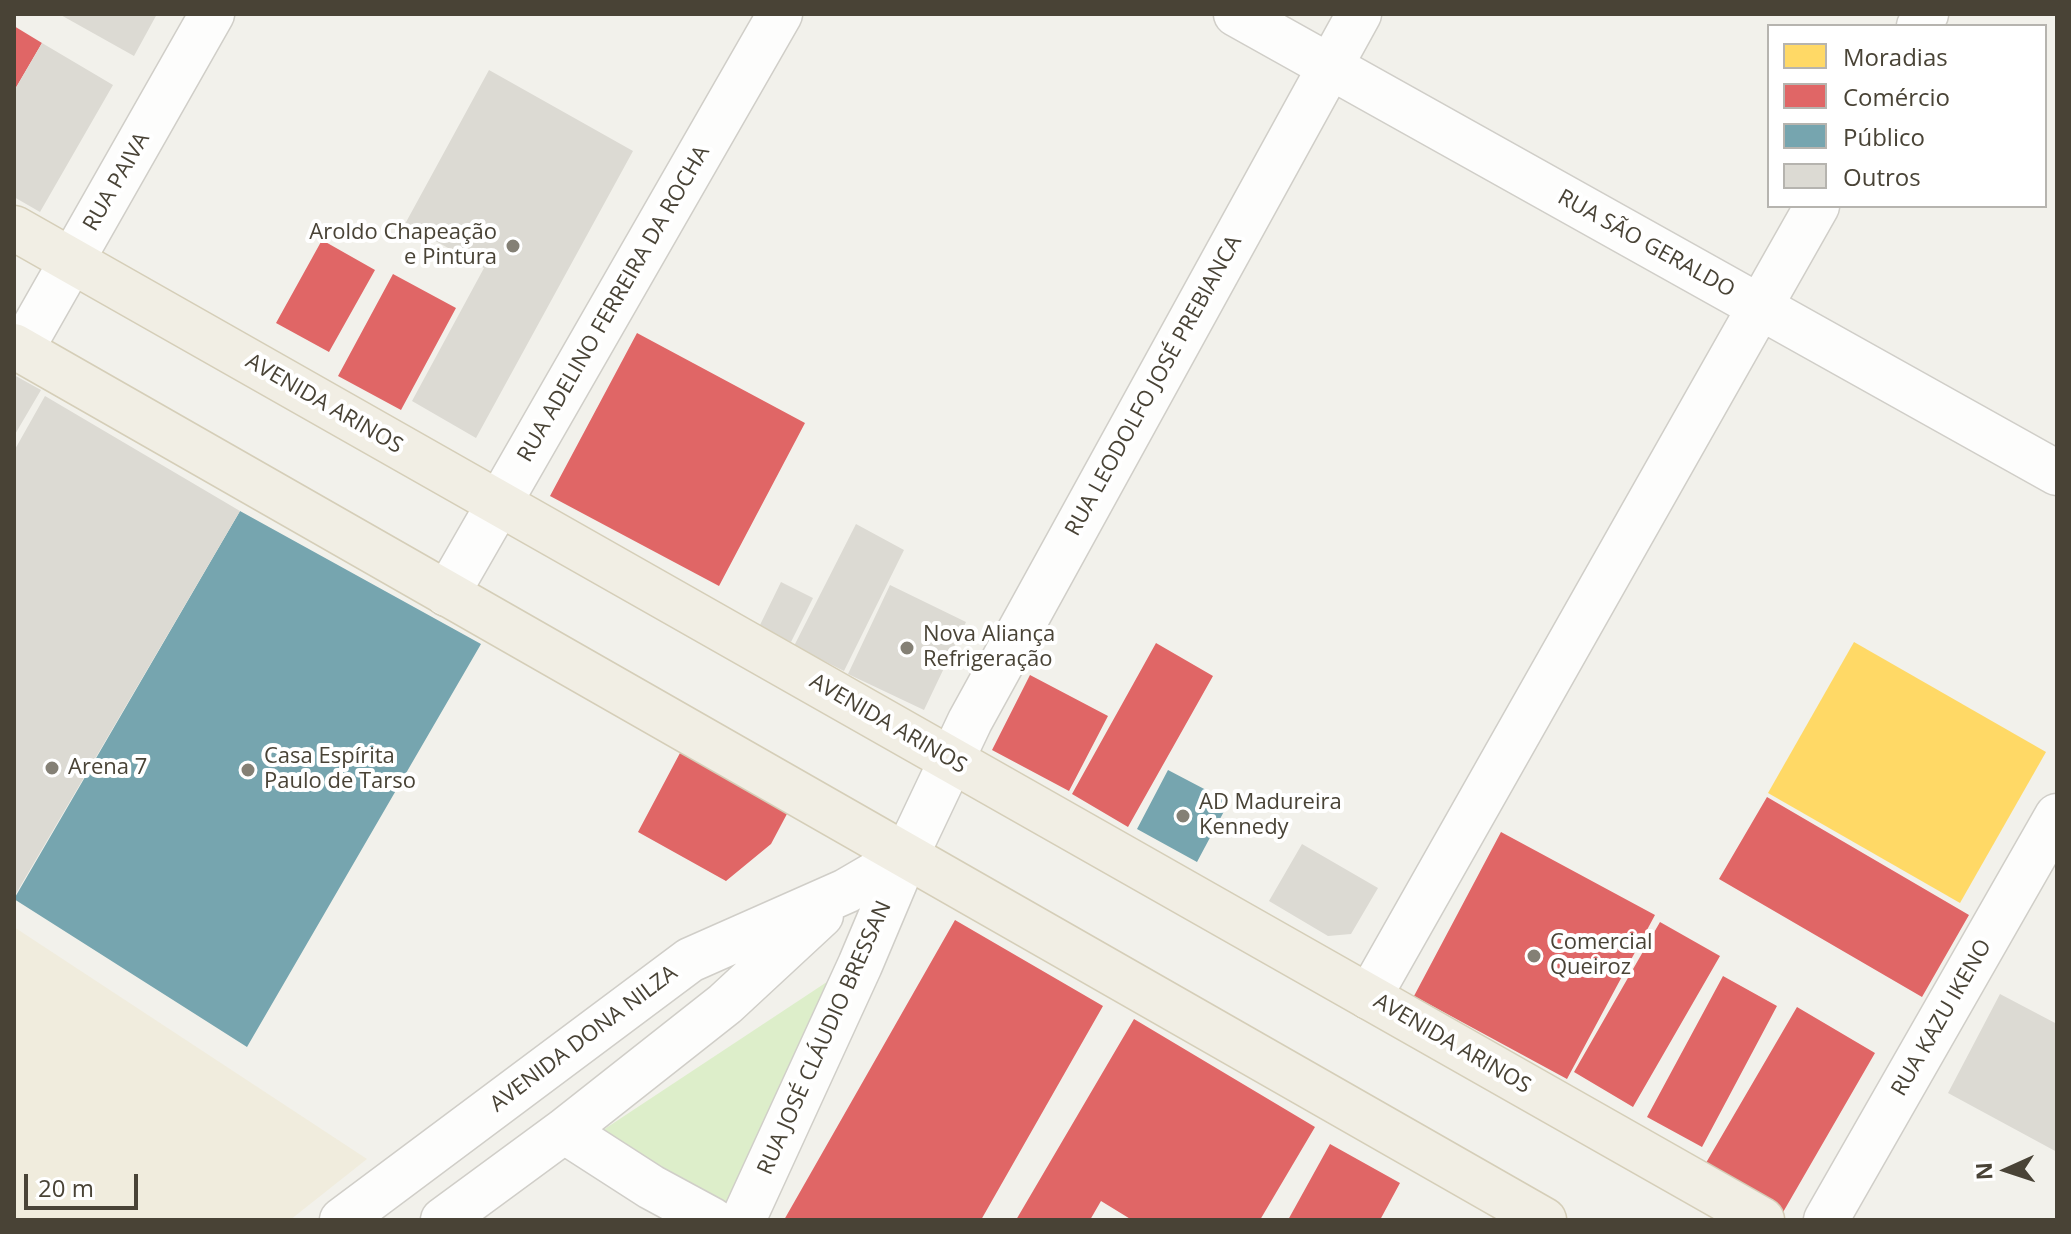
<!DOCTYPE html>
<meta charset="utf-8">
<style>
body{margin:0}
#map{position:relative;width:2071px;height:1234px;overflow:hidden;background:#f2f1eb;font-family:"Open Sans",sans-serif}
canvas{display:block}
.frame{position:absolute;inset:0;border:16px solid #494336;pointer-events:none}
.legend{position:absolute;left:1767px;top:24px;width:280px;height:184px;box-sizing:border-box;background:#fff;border:2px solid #b6b4af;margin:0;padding:10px 14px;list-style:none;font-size:24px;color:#494336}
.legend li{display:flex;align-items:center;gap:16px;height:40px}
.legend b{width:40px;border:2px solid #b6b4af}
.north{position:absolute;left:1967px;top:1130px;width:80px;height:80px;-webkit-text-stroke:6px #fff;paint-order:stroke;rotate:267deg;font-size:22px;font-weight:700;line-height:32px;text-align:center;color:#494336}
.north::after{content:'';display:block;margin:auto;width:28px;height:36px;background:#494336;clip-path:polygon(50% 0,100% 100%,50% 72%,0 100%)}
.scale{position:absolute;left:24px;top:1174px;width:114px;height:36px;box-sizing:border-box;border:4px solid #494336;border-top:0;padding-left:10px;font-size:24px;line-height:28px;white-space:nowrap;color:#494336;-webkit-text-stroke:6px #fff;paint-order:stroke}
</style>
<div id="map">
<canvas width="2071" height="1234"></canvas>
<div class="frame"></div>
<ul class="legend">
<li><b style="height:22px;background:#ffd966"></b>Moradias</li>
<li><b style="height:22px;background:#e06666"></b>Comércio</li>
<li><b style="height:22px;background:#76a5af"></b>Público</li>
<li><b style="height:22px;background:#dcdad3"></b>Outros</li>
</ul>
<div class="north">N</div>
<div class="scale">20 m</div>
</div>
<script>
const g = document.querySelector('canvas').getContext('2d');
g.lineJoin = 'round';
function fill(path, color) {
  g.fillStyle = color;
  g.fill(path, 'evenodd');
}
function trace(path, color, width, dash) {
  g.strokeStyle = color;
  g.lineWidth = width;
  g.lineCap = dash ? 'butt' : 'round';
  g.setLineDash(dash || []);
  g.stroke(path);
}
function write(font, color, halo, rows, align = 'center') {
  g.font = font + ' "Open Sans",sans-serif';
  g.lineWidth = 8;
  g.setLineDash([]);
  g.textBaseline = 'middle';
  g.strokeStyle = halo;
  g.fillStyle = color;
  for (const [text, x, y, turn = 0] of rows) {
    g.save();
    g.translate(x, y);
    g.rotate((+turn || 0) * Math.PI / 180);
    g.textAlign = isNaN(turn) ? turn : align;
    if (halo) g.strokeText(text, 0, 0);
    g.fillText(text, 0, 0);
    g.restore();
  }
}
const education = new Path2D(`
 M14,927L367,1159L290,1220H14Z`);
const green = new Path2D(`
 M845,970L720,1217L600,1132Z`);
const homes = new Path2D(`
 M1854,642L2046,752L1960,903L1768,793Z`);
const shops = new Path2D(`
 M14,26L42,43L14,91Z
 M322,240L375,270L329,352L276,323Z
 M393,274L456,308L401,410L338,376Z
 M637,333L805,423L719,586L550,496Z
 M1156,643L1213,676L1128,827L1072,794Z
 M1030,675L1108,716L1069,791L992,750Z
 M680,753L788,812L771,844L726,881L638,832Z
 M1767,797L1969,915L1922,997L1719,879Z
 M1501,832L1655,915L1567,1079L1414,996Z
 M955,920L1103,1006L981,1220H784Z
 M1660,922L1720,956L1633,1107L1574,1072Z
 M1723,976L1777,1006L1702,1147L1647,1117Z
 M1797,1007L1875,1053L1782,1214L1703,1168Z
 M1134,1019L1315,1127L1260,1220H1132L1101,1201L1090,1220H1016Z
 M1330,1144L1400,1183L1380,1220H1288Z`);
const public = new Path2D(`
 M240,511L481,644L247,1047L14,899Z
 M1168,770L1229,802L1197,862L1137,829Z`);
const building = new Path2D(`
 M59,14H157L134,56Z
 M42,43L113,85L40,212L14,197V91Z
 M489,70L633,151L476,438L412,401L484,268L405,224Z
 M14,375L41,390L14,436Z
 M45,396L240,511L14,897V451Z
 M856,524L904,550L844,671L794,646Z
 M781,582L813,598L791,642L759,627Z
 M890,585L966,622L924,710L848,674Z
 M1302,844L1378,888L1351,934L1328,936L1269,901Z
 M2000,994L2057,1024V1152L1948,1093Z`);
const minor = new Path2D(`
 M1236,14L2057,473
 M1919,26L1926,14
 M21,350L212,14
 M447,594L780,14
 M1369,997L1817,206
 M564,1131L651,1187L712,1220
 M342,1220L690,960L846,891L906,856
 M443,1220L564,1131L725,1004L821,915
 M743,1220L860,965L906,856L970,721L1359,14
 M1826,1220L2057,816`);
const major = new Path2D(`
 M14,228L1762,1220
 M14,346L1544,1220`);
const markers = [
 [513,246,8,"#848075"],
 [907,648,8,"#848075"],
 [52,768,8,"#848075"],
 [248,770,8,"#848075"],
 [1183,816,8,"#848075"],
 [1534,956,8,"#848075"]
];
const streetNames = [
 ["RUA PAIVA",117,182,-60],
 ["RUA SÃO GERALDO",1646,244,29],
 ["RUA ADELINO FERREIRA DA ROCHA",614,304,-60],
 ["RUA LEODOLFO JOSÉ PREBIANCA",1154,386,-61],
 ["AVENIDA ARINOS",324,404,30],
 ["AVENIDA ARINOS",888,724,30],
 ["RUA KAZU IKENO",1942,1018,-60],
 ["RUA JOSÉ CLÁUDIO BRESSAN",825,1038,-66],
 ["AVENIDA DONA NILZA",584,1039,-37],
 ["AVENIDA ARINOS",1452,1044,30]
];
const poiNames = [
 ["Aroldo Chapeação",497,233,"right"],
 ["e Pintura",497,258,"right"],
 ["Nova Aliança",923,635],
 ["Refrigeração",923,660],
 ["Casa Espírita",264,757],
 ["Paulo de Tarso",264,782],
 ["Arena 7",68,768],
 ["AD Madureira",1199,803],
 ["Kennedy",1199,828],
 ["Comercial",1550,943],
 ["Queiroz",1550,968]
];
fill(education, '#f0ecdd');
fill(green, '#ddeeca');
fill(homes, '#ffd966');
fill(shops, '#e06666');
fill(public, '#76a5af');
fill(building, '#dcdad3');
trace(minor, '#d0cec8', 47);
trace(major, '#d5ceb8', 47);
trace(minor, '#fdfdfc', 44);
trace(major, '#f1eee4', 44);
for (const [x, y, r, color] of markers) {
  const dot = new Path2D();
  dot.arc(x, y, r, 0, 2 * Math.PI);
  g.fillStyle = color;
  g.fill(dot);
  trace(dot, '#fff', 3);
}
write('22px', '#494336', '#fff', streetNames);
write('22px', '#494336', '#fff', poiNames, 'left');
</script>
